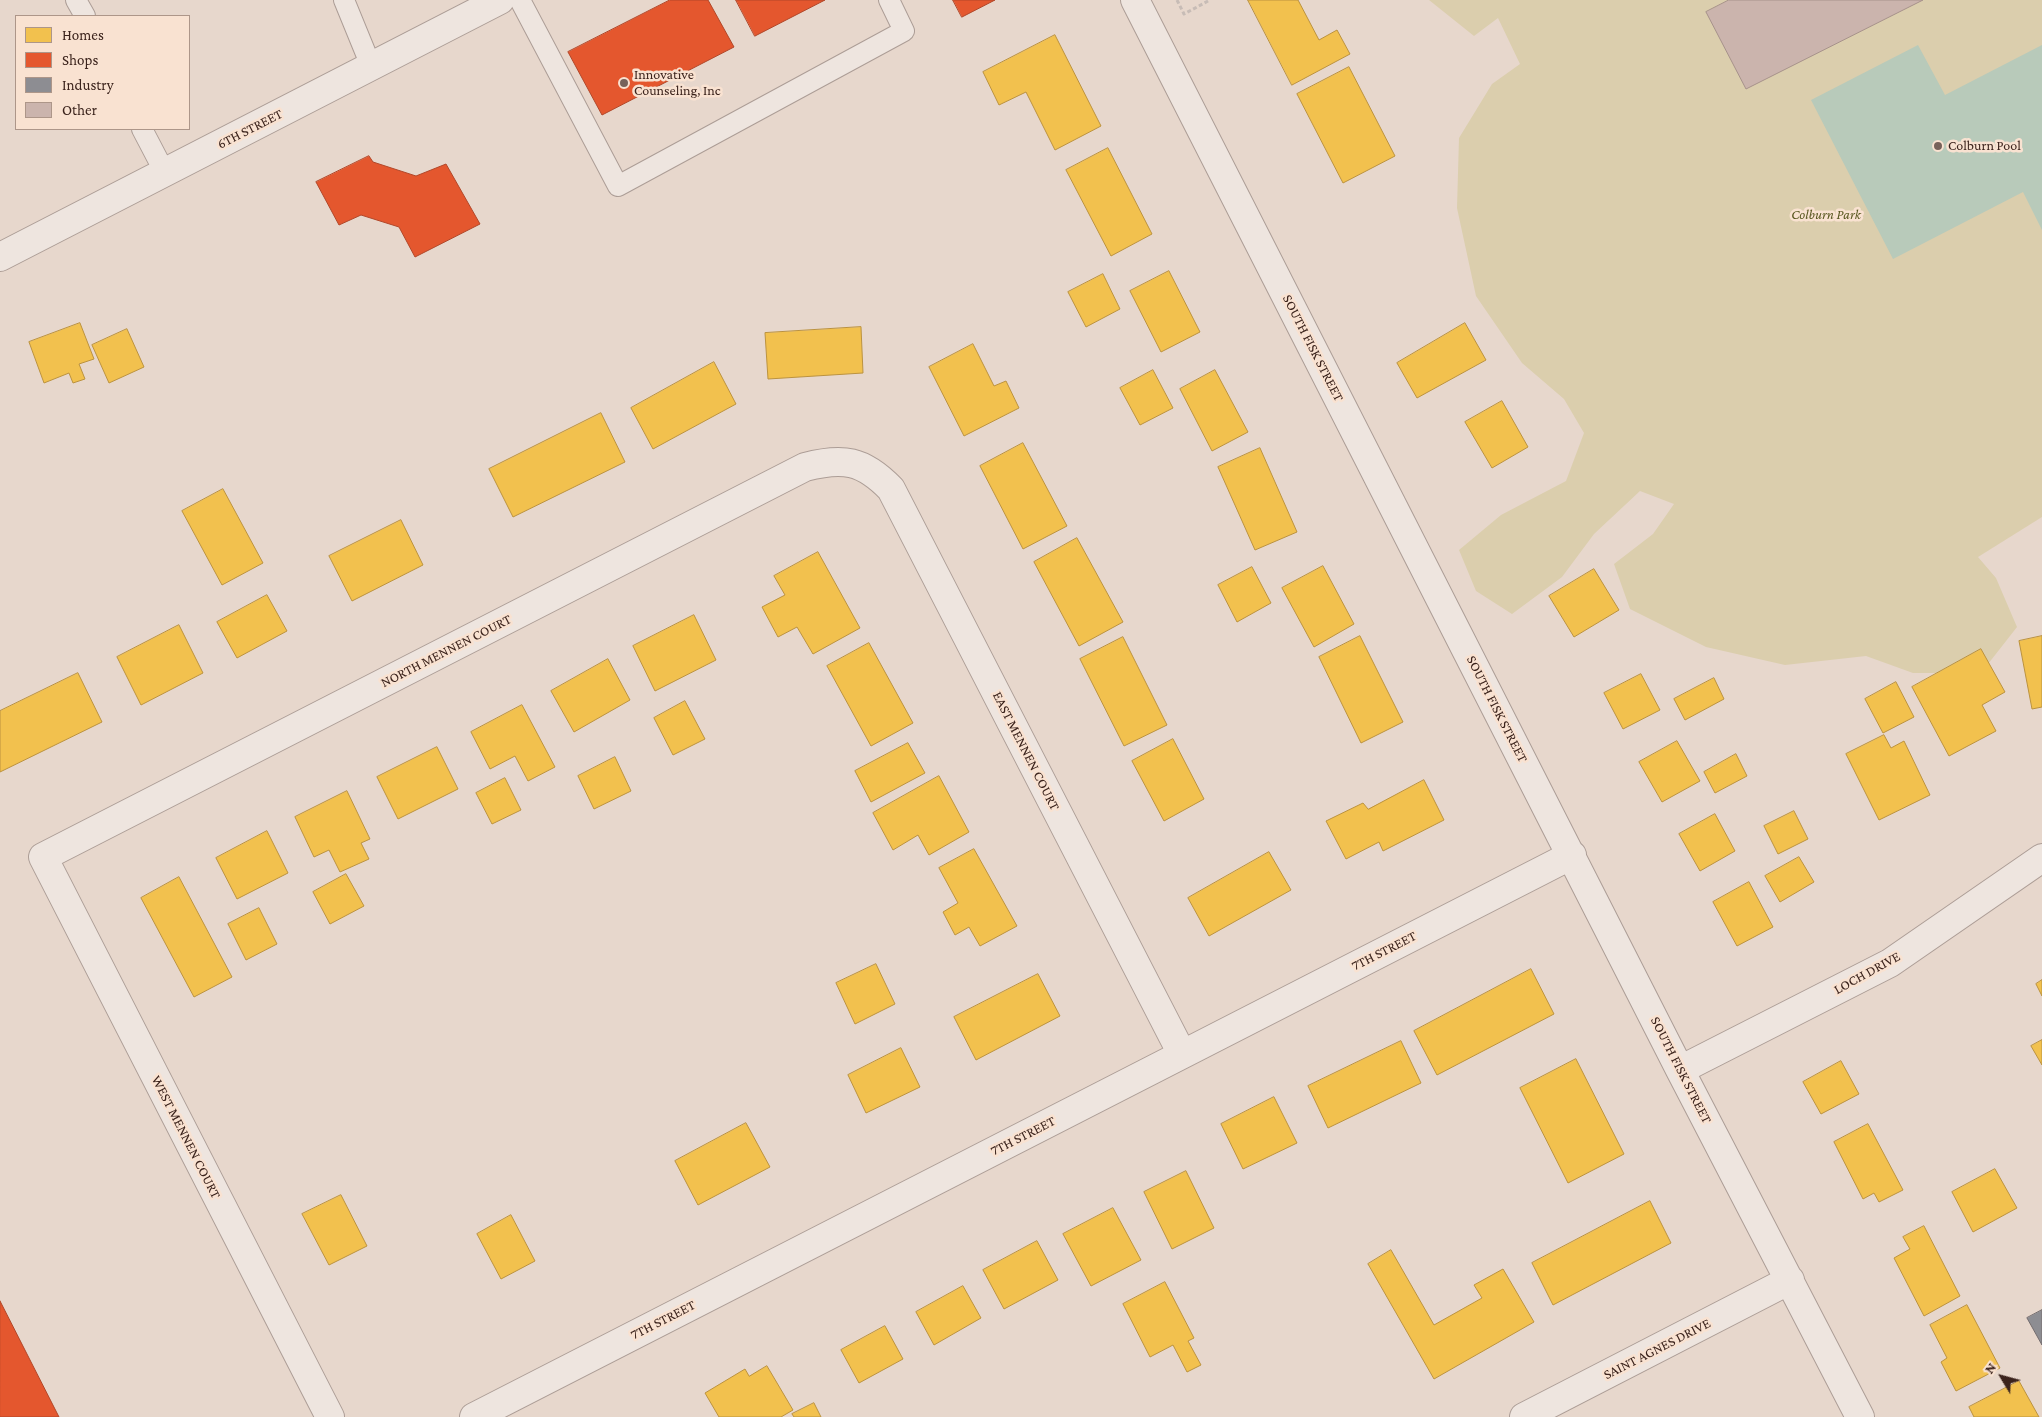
<!DOCTYPE html>
<style>
body{margin:0}
#map{position:relative;width:2042px;height:1417px;overflow:hidden;background:#e7d7cc;font-family:"Crimson Pro",serif}
canvas{display:block}
.legend{position:absolute;left:15px;top:15px;width:175px;height:115px;box-sizing:border-box;background:#f9e2d1;border:1px solid #ad9689;margin:0;padding:6px 9px;list-style:none;font-size:15px;color:#3b231c}
.legend li{display:flex;align-items:center;gap:10px;height:25px}
.legend b{width:25px;border:1px solid #ad9689}
.north{position:absolute;left:1977px;top:1352px;width:50px;height:50px;-webkit-text-stroke:4px #f9e2d1;paint-order:stroke;rotate:307deg;font-size:14px;font-weight:700;line-height:20px;text-align:center;color:#3b231c}
.north::after{content:'';display:block;margin:auto;width:18px;height:22px;background:#3b231c;clip-path:polygon(50% 0,100% 100%,50% 72%,0 100%)}
</style>
<div id="map">
<canvas width="2042" height="1417"></canvas>
<ul class="legend">
<li><b style="height:14px;background:#f2c14e"></b>Homes</li>
<li><b style="height:14px;background:#e4572e"></b>Shops</li>
<li><b style="height:14px;background:#8d8d92"></b>Industry</li>
<li><b style="height:14px;background:#cbb4ad"></b>Other</li>
</ul>
<div class="north">N</div>
</div>
<script>
const g = document.querySelector('canvas').getContext('2d');
g.lineJoin = 'round';
function fill(path, color) {
  g.fillStyle = color;
  g.fill(path, 'evenodd');
}
function trace(path, color, width, dash) {
  g.strokeStyle = color;
  g.lineWidth = width;
  g.lineCap = dash ? 'butt' : 'round';
  g.setLineDash(dash || []);
  g.stroke(path);
}
function write(font, color, halo, rows, align = 'center') {
  g.font = font + ' "Crimson Pro",serif';
  g.lineWidth = 5;
  g.setLineDash([]);
  g.textBaseline = 'middle';
  g.strokeStyle = halo;
  g.fillStyle = color;
  for (const [text, x, y, turn = 0] of rows) {
    g.save();
    g.translate(x, y);
    g.rotate((+turn || 0) * Math.PI / 180);
    g.textAlign = isNaN(turn) ? turn : align;
    if (halo) g.strokeText(text, 0, 0);
    g.fillText(text, 0, 0);
    g.restore();
  }
}
const green = new Path2D(`
 M1429,0H2042V517L1978,557L1996,578L2017,627L1981,673H1913L1866,656L1785,665L1706,647L1630,609L1614,564L1653,534L1674,504L1640,491L1594,534L1562,577L1512,614L1476,591L1459,550L1501,515L1566,481L1584,433L1564,399L1522,363L1476,296L1457,208L1459,138L1492,84L1520,64L1498,18L1474,36Z`);
const water = new Path2D(`
 M1918,45L1945,95L2042,45V230L2023,192L1893,259L1811,100Z`);
const homes = new Path2D(`
 M1248,0H1298L1319,40L1337,30L1350,54L1292,85Z
 M1055,35L1101,126L1055,150L1026,92L999,105L983,72Z
 M1349,67L1395,156L1343,183L1297,94Z
 M1108,148L1152,234L1111,256L1066,170Z
 M1169,271L1200,332L1161,352L1130,291Z
 M1103,274L1120,309L1086,327L1068,292Z
 M80,323L94,359L79,364L85,379L73,383L69,373L44,383L29,342Z
 M1465,323L1486,360L1417,398L1397,363Z
 M861,327L863,373L768,379L765,333Z
 M127,329L144,367L109,383L92,345Z
 M973,344L994,386L1006,381L1019,408L964,436L929,367Z
 M714,362L736,404L653,449L631,408Z
 M1153,370L1173,408L1140,425L1120,388Z
 M1215,370L1248,432L1212,451L1180,389Z
 M1502,401L1528,447L1492,468L1465,422Z
 M601,413L625,462L513,517L489,469Z
 M1023,443L1067,526L1023,549L980,466Z
 M1260,448L1297,532L1255,550L1218,467Z
 M223,489L263,563L222,585L182,511Z
 M401,520L423,565L352,601L329,556Z
 M1077,538L1123,622L1079,646L1034,562Z
 M818,552L860,628L813,654L797,627L778,637L762,607L785,595L774,576Z
 M1323,566L1354,624L1314,647L1282,588Z
 M1252,567L1271,603L1237,622L1218,585Z
 M1594,569L1619,610L1574,637L1549,596Z
 M267,595L287,631L237,658L217,622Z
 M694,615L716,660L655,691L633,646Z
 M179,625L203,673L141,705L117,657Z
 M1360,636L1403,722L1361,743L1319,657Z
 M2042,636V707L2032,709L2019,641Z
 M1123,637L1167,725L1124,746L1080,659Z
 M869,643L913,723L871,746L827,666Z
 M1981,649L2005,692L1982,705L1996,731L1949,756L1912,687Z
 M608,659L630,700L574,732L551,691Z
 M78,673L102,722L0,772V711Z
 M1641,674L1660,710L1623,729L1604,693Z
 M1714,678L1724,699L1685,720L1674,699Z
 M1896,682L1914,717L1883,733L1865,699Z
 M685,701L705,739L673,755L654,718Z
 M522,705L555,767L528,781L515,756L490,769L471,732Z
 M1884,735L1891,748L1904,741L1930,795L1879,820L1846,754Z
 M1173,739L1204,799L1164,821L1132,761Z
 M1677,741L1700,781L1662,802L1639,762Z
 M908,743L925,773L871,802L855,771Z
 M437,747L458,789L398,819L377,777Z
 M1736,754L1747,776L1715,793L1704,772Z
 M615,757L631,791L594,809L578,776Z
 M939,776L969,832L929,855L918,835L893,850L873,813Z
 M505,778L521,810L492,824L476,793Z
 M1424,780L1444,820L1383,851L1379,842L1346,859L1326,821L1363,803L1368,809Z
 M347,791L370,839L361,843L369,859L340,872L329,850L314,857L295,817Z
 M1794,811L1808,839L1778,854L1764,826Z
 M1715,814L1735,851L1700,871L1679,834Z
 M267,831L288,873L237,899L216,858Z
 M974,849L1017,926L980,946L969,927L955,935L943,912L958,903L939,868Z
 M1269,852L1291,890L1209,936L1188,898Z
 M1799,857L1814,882L1780,902L1765,876Z
 M346,874L364,906L330,924L313,892Z
 M179,877L232,977L194,997L141,898Z
 M1749,882L1773,927L1737,946L1713,902Z
 M259,908L277,944L246,960L228,924Z
 M876,964L895,1004L855,1024L836,983Z
 M1531,969L1554,1014L1437,1075L1414,1031Z
 M1038,974L1060,1016L976,1060L954,1017Z
 M2042,980V996L2036,984Z
 M2042,1040V1065L2031,1046Z
 M1401,1041L1421,1083L1328,1128L1308,1086Z
 M901,1048L920,1087L866,1113L848,1075Z
 M1576,1059L1624,1154L1568,1183L1520,1088Z
 M1841,1061L1859,1094L1821,1114L1803,1082Z
 M1274,1097L1297,1143L1243,1169L1221,1124Z
 M746,1123L770,1167L698,1205L675,1161Z
 M1868,1124L1903,1190L1879,1202L1874,1193L1863,1199L1834,1142Z
 M1995,1169L2017,1208L1973,1232L1952,1192Z
 M1186,1171L1214,1228L1172,1249L1144,1192Z
 M341,1195L367,1246L329,1265L302,1214Z
 M1650,1201L1671,1243L1553,1305L1532,1263Z
 M1113,1208L1141,1260L1091,1286L1063,1234Z
 M511,1215L535,1261L501,1279L477,1234Z
 M1924,1226L1960,1296L1924,1316L1894,1258L1910,1249L1903,1237Z
 M1037,1241L1058,1280L1004,1309L983,1270Z
 M1391,1250L1434,1325L1482,1298L1474,1285L1503,1269L1534,1322L1434,1379L1368,1264Z
 M1165,1282L1194,1338L1188,1341L1201,1365L1187,1372L1173,1345L1150,1357L1123,1304Z
 M963,1286L981,1318L934,1345L916,1312Z
 M1967,1305L2000,1368L1956,1391L1941,1362L1947,1358L1930,1325Z
 M885,1326L903,1359L859,1383L841,1350Z
 M767,1366L793,1410L781,1417H719L705,1393L745,1369L749,1376Z
 M2019,1381L2039,1417H1974L1969,1407Z
 M814,1403L821,1417H794L792,1414Z`);
const shops = new Path2D(`
 M670,0H708L734,47L602,115L568,52Z
 M736,0H825L755,36Z
 M953,0H995L962,17Z
 M369,156L373,162L416,176L446,164L480,224L415,257L399,227L361,215L339,225L316,182Z
 M0,1301L59,1417H0Z`);
const industry = new Path2D(`
 M2042,1310V1345L2027,1318Z`);
const building = new Path2D(`
 M1729,0H1923L1746,89L1706,12Z`);
const path = new Path2D(`
 M1177,0L1184,14L1210,0`);
const lane = new Path2D(`
 M76,0L85,16
 M344,0L371,66
 M520,0L618,186L904,31L889,0
 M142,129L165,173`);
const street = new Path2D(`
 M1135,0L1680,1070L1860,1417
 M0,257L500,0
 M1680,1070L1890,963L2042,858
 M330,1417L43,857L805,467C843,457 863,460 891,489L1182,1054
 M474,1417L1572,855
 M1524,1417L1790,1280`);
const markers = [
 [624,83,5,"#77625a"],
 [1938,146,5,"#77625a"]
];
const poiNames = [
 ["Innovative",634,75],
 ["Counseling, Inc",634,91],
 ["Colburn Pool",1948,146]
];
const streetNames = [
 ["6TH STREET",250,129,-27],
 ["SOUTH FISK STREET",1313,348,63],
 ["NORTH MENNEN COURT",446,651,-27],
 ["SOUTH FISK STREET",1497,709,63],
 ["EAST MENNEN COURT",1026,751,63],
 ["7TH STREET",1384,951,-27],
 ["LOCH DRIVE",1867,973,-29],
 ["SOUTH FISK STREET",1681,1070,63],
 ["7TH STREET",1023,1136,-27],
 ["WEST MENNEN COURT",186,1137,63],
 ["7TH STREET",663,1320,-27],
 ["SAINT AGNES DRIVE",1657,1349,-27]
];
const parkNames = [
 ["Colburn Park",1826,215]
];
fill(green, '#dbcead');
fill(water, '#b8caba');
fill(homes, '#f2c14e');
trace(homes, '#bb923f', 1);
fill(shops, '#e4572e');
trace(shops, '#b14729', 1);
fill(industry, '#8d8d92');
trace(industry, '#746d6f', 1);
fill(building, '#cbb4ad');
trace(building, '#a7928b', 1);
trace(lane, '#ac9d96', 22);
trace(street, '#ac9d96', 30);
trace(path, '#c7bcb6', 3, [4, 2.5]);
trace(lane, '#eee5df', 20);
trace(street, '#eee5df', 28);
for (const [x, y, r, color] of markers) {
  const dot = new Path2D();
  dot.arc(x, y, r, 0, 2 * Math.PI);
  g.fillStyle = color;
  g.fill(dot);
  trace(dot, '#f9e2d1', 2);
}
write('14px', '#3b231c', '#f9e2d1', poiNames, 'left');
write('14px', '#3b231c', '#f9e2d1', streetNames);
write('italic 14px', '#5a5821', '#f9e2d1', parkNames);
</script>
